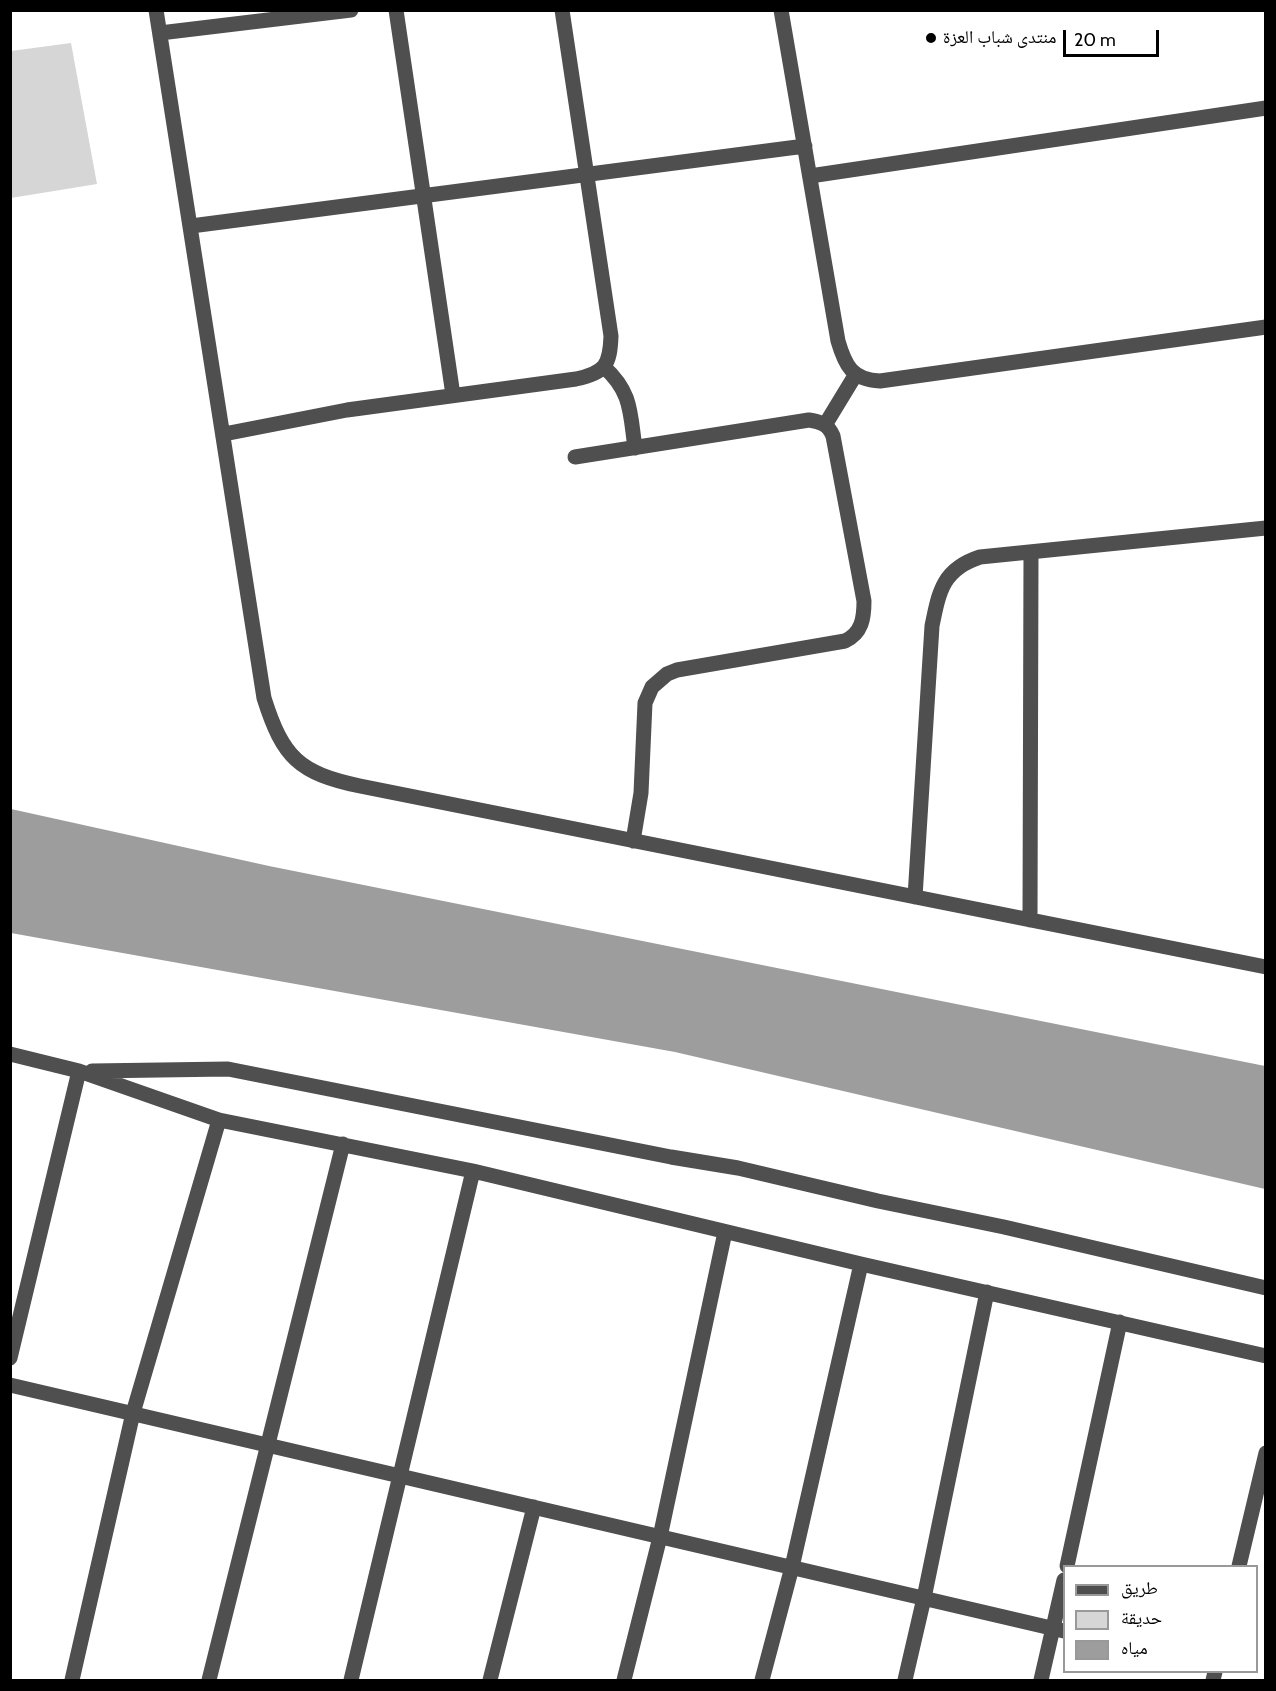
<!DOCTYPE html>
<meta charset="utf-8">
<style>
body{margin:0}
#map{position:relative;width:1276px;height:1691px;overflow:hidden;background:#fff;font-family:Cabin,"Noto Naskh Arabic",sans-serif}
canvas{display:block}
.frame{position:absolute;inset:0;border:12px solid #000;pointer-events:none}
.legend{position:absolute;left:1063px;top:1565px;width:195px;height:108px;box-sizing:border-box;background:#fff;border:2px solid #999;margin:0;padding:8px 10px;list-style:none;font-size:18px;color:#000}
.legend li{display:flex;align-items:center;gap:12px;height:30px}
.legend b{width:30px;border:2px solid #999}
.scale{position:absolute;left:1063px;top:30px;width:96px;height:27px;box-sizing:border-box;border:3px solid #000;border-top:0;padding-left:8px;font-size:18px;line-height:21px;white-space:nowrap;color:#000;-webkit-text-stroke:4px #fff;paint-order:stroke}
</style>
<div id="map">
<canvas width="1276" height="1691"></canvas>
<div class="frame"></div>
<ul class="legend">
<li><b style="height:8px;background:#4f4f4f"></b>طريق</li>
<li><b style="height:16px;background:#d6d6d6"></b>حديقة</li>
<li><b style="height:16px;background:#9d9d9d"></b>مياه</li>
</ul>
<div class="scale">20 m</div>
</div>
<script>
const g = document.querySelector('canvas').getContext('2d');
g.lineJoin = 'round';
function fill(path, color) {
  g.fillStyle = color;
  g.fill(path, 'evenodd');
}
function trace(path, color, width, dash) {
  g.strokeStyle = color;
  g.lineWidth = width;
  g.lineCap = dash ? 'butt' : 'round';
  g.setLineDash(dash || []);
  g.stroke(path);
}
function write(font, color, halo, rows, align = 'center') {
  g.font = font + ' Cabin,"Noto Naskh Arabic",sans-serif';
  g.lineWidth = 4.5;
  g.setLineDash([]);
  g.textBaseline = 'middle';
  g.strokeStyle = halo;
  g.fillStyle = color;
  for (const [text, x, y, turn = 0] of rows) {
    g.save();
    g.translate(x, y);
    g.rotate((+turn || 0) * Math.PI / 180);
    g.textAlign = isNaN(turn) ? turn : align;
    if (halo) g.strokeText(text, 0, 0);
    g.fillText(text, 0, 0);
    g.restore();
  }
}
const green = new Path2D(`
 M71,43L97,184L11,198V51Z`);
const water = new Path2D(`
 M11,809L269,866L1265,1066V1189L675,1052L11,933Z`);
const minor = new Path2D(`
 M156,10L264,698C283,758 299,773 360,786L1266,967
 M396,10L453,395
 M781,10L838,341C845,365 852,380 880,381L1266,327
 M160,33L351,10
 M810,176L1266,108
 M191,226L805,146
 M604,367C632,392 630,413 635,448
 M825,425L856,374
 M224,434L347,410L576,379C605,373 610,365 611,336L562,10
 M575,457L809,420C821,422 828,424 833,436L864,601C864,618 862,633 845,641L677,670L667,674L652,687L645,703L641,793L633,841
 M915,897L932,626C939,591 943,569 980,557L1266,528
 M1030,920L1031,552
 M10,1054L79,1071L219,1120L473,1171L861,1264L1266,1356
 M92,1071L228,1069L671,1157L738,1168L878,1201L1004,1227L1266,1288
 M10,1358L79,1071
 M10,1385L1064,1631
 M1067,1566L1120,1322
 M1239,1566L1266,1453
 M72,1680L133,1413L219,1120
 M209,1680L343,1144
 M351,1680L473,1171
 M490,1680L534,1507
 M624,1680L660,1537L725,1232
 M762,1680L792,1567L861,1264
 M905,1680L924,1598L987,1292
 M1041,1680L1064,1580
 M1213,1680L1215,1672`);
const markers = [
 [931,38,6,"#000"]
];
const poiNames = [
 ["منتدى شباب العزة",943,38]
];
fill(green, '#d6d6d6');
fill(water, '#9d9d9d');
trace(minor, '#4f4f4f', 15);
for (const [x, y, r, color] of markers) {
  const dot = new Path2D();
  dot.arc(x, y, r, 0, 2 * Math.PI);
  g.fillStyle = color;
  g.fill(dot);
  trace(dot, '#fff', 2);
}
write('18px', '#000', '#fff', poiNames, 'left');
</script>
